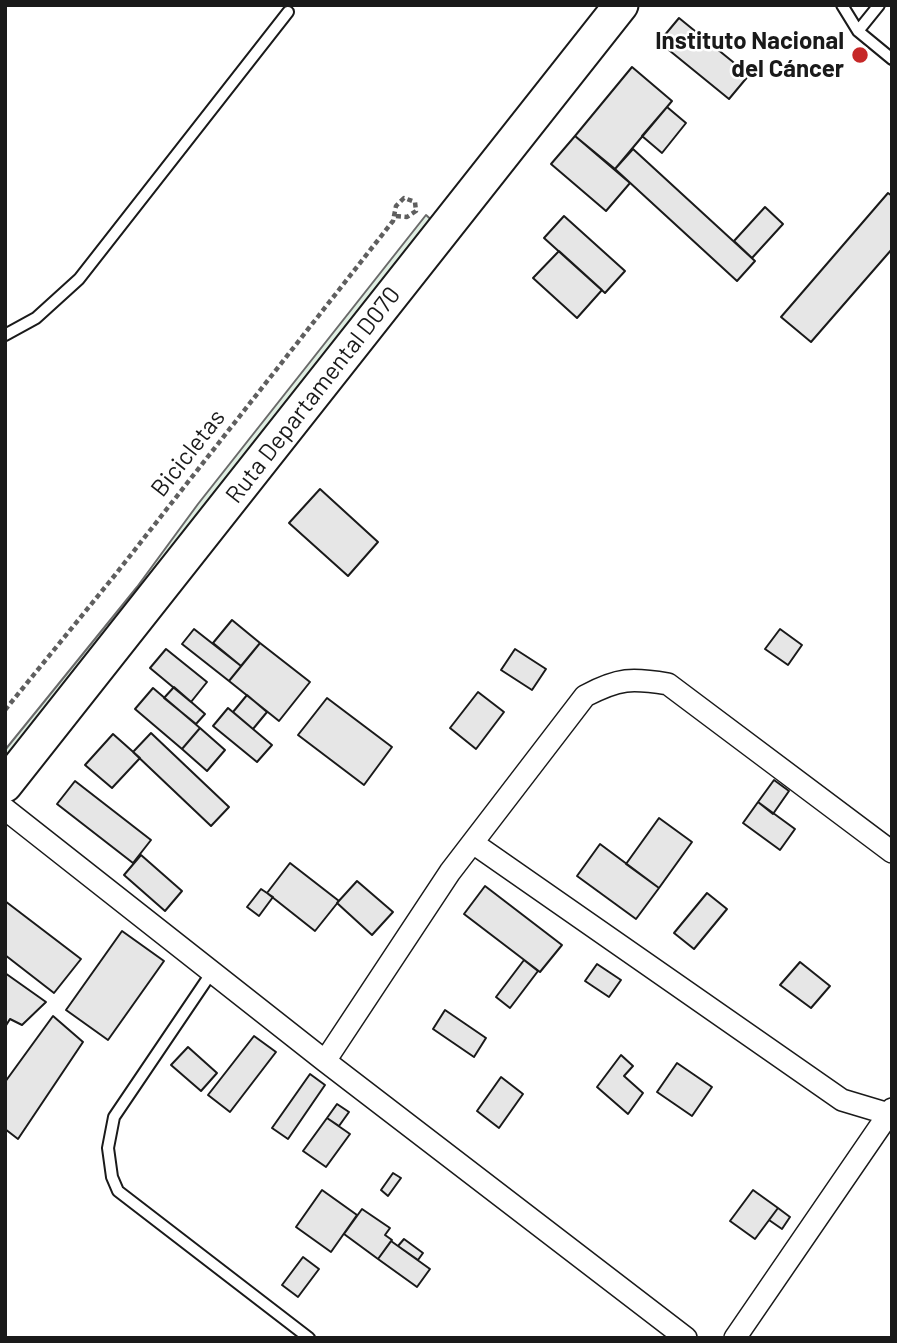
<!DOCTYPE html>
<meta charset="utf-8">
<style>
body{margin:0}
#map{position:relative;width:897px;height:1343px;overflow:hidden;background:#fff;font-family:Barlow,sans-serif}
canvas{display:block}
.frame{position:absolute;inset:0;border:7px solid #1a1a1a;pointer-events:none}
</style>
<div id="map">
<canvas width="897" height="1343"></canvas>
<div class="frame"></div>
</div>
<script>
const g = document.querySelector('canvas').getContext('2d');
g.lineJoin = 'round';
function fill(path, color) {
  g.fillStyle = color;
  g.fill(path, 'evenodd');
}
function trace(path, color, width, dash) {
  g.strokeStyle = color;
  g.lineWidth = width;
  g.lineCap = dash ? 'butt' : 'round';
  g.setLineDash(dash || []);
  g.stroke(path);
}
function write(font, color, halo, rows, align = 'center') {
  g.font = font + ' Barlow,sans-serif';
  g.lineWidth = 5;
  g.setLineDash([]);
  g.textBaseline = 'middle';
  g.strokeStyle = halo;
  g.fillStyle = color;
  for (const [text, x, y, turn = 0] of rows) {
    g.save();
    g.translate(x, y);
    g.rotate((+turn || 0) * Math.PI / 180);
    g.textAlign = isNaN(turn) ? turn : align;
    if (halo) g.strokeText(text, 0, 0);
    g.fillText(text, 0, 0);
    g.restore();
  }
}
const green = new Path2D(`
 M426,215L436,224L5,767V750L137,587L198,504Z`);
const building = new Path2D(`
 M679,18L749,75L729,99L659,42Z
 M632,67L672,101L615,169L575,136Z
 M667,107L686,123L662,153L642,136Z
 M575,136L630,183L606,211L551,164Z
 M633,149L755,261L737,281L615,169Z
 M888,193L892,196V249L811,342L781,317Z
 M765,207L783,224L752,258L734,241Z
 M564,216L625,271L605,293L544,238Z
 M559,251L602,290L577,318L533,278Z
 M320,489L378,542L348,576L289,523Z
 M232,620L260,643L241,666L213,643Z
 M194,629L241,666L229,681L182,644Z
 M780,629L802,645L788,665L765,649Z
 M260,643L310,682L279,721L229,681Z
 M166,649L207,682L191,702L150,668Z
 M515,649L546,669L532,690L501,670Z
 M174,687L205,714L196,724L164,698Z
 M153,688L200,728L182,749L135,709Z
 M478,692L504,712L476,749L450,728Z
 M247,695L267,712L253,729L233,712Z
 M327,698L392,747L364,785L298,735Z
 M228,708L272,745L257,762L213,726Z
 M200,728L225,750L207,771L182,749Z
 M151,733L229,807L211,826L133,752Z
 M113,734L140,758L112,788L85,765Z
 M774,780L789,791L773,814L758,802Z
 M75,781L151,840L133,863L57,804Z
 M758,802L795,829L780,850L743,823Z
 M659,818L692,842L659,888L626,864Z
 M600,844L659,888L636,919L577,876Z
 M141,855L182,891L165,911L124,875Z
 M290,863L339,901L315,931L267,893Z
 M357,881L393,912L372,935L337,903Z
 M485,886L562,945L540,972L464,914Z
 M261,889L273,897L259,916L247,907Z
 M707,893L727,909L694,949L674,933Z
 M5,901L81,959L54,993L5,955Z
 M122,931L164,961L108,1040L66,1010Z
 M524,960L538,971L510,1008L496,997Z
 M800,962L830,986L811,1008L780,985Z
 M597,964L621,980L609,997L585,981Z
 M5,973L46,1002L22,1025L10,1019L5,1027Z
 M445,1010L486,1038L474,1057L433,1029Z
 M53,1016L83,1042L18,1139L5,1129V1082Z
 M254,1036L276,1052L230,1112L208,1095Z
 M188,1047L217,1073L201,1091L171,1065Z
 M621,1055L633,1066L624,1076L643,1093L628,1114L597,1087Z
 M677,1063L712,1087L692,1116L657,1092Z
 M310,1074L325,1085L288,1139L272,1128Z
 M501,1077L523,1094L499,1128L477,1111Z
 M337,1104L349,1112L339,1126L327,1118Z
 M327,1118L350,1134L326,1167L303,1151Z
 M393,1173L401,1178L388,1196L381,1190Z
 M322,1190L357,1215L331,1252L296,1227Z
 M753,1190L778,1208L755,1239L730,1221Z
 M778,1208L790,1217L782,1229L769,1220Z
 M362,1209L390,1228L385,1235L392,1240L378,1259L344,1234Z
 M404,1239L423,1253L418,1260L398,1246Z
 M391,1241L430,1269L417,1287L378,1259Z
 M303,1257L319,1269L298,1297L282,1285Z`);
const path = new Path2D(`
 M5,710L115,575L393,221L396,206L404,198L415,202L416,211L407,217L395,216`);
const service = new Path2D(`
 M842,5L858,31L892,59
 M858,31L879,5
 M5,335L36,318L79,279L288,12
 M212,972L114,1117L108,1148L112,1177L118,1191L309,1338`);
const minor = new Path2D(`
 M5,809L325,1061L686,1338
 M473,843L842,1100L892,1115
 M325,1061L450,872L585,696C619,678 632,678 668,684L892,852
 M735,1338L892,1109`);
const primary = new Path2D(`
 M5,785L621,5`);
const markers = [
 [860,55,9,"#c62828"]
];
const poiNames = [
 ["Instituto Nacional",844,41],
 ["del Cáncer",844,69]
];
const streetNames = [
 ["Ruta Departamental D070",313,395,-52],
 ["Bicicletas",188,453,-52]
];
fill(green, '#e0efe3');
trace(green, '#6a6a6a', 2);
fill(building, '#e6e6e6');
trace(building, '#1a1a1a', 2);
trace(service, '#1a1a1a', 14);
trace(minor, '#1a1a1a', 24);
trace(primary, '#1a1a1a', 37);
trace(path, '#5f5f5f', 4.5, [5, 3.5]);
trace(service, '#fff', 10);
trace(minor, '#fff', 21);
trace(primary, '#fff', 33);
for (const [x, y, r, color] of markers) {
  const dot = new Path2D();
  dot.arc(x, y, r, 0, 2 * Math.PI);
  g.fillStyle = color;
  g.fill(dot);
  trace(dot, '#fff', 2.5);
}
write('bold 24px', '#1a1a1a', '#fff', poiNames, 'right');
write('24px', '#1a1a1a', '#fff', streetNames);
</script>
